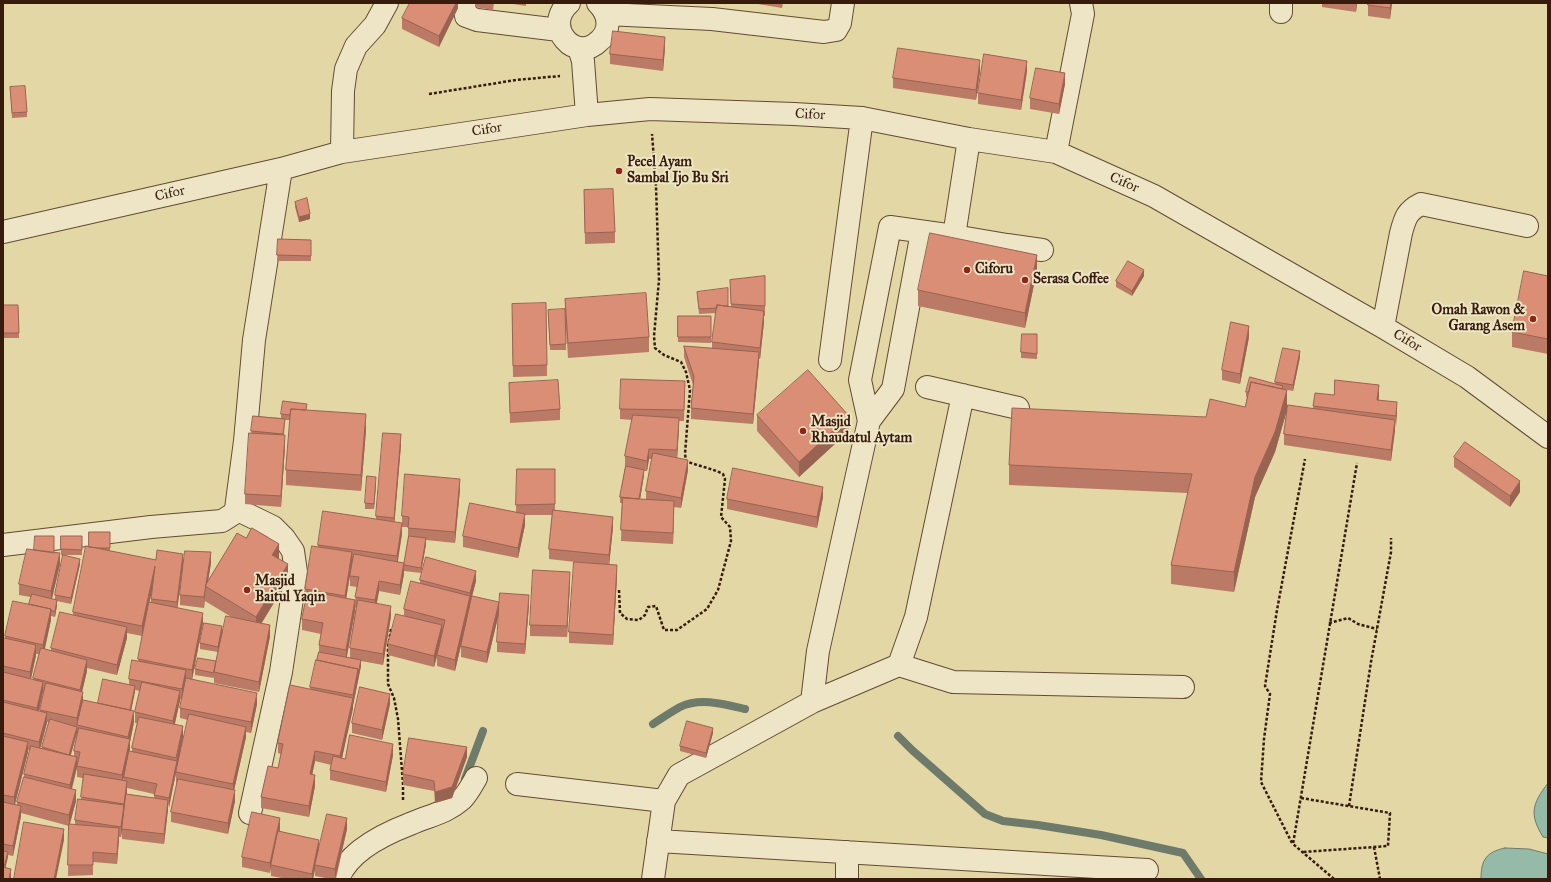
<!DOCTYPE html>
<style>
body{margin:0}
#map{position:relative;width:1551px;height:882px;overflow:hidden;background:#e3d7a6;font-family:"IM FELL Great Primer",serif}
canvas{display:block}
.frame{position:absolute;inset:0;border:4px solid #371c0d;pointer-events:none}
</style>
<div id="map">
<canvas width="1551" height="882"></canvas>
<div class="frame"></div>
</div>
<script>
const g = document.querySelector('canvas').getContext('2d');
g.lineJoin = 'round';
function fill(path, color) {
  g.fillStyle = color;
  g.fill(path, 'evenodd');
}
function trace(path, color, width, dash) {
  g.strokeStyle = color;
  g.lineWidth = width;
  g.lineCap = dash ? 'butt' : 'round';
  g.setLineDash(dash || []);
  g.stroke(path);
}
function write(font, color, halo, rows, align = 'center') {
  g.font = font + ' "IM FELL Great Primer",serif';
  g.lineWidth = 4;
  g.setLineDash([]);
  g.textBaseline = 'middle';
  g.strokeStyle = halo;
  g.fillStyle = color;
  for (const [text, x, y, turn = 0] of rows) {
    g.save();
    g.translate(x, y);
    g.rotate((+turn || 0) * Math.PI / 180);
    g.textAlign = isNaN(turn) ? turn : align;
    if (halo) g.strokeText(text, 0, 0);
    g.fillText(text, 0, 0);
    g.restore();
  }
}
const water = new Path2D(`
 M1548,783V838L1543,837C1529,814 1532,804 1548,783Z
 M1505,848L1529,849L1548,854V879H1481C1481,860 1486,852 1505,848Z`);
const stream = new Path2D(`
 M653,724C662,718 671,712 680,707C700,697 724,704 745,709
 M898,736L912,750L985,814L1003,821L1038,825L1101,835L1183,853L1201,879
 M465,779L483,731`);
const path = new Path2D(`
 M429,94L516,80L560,76
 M619,590L620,613L627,619L639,620L645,615L648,607L656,606L664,630H677L707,609L718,590L731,541L730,527L721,517L725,479L723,474C711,468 698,466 686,461L685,454L690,390L686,372L681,362L664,355L655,348L654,336L659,280L656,186L652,134
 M1329,623L1348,618L1358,624L1377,629
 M391,629L388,647V684L394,698L398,719L403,784V800
 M1301,798L1390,813L1388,846L1303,852
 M1349,806L1371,662L1391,552V538
 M1292,843L1261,782L1264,739L1270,694L1265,686L1277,610L1305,459
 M1374,847L1380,879
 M1334,879L1293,844L1357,463`);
const minor = new Path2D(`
 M464,3L466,16L477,20L559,30
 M569,3C542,27 576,64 599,41C603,38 606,33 607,28C609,18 605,10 598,3
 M1281,3V12
 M606,14L712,19L824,32L836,30L840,23L843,3
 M579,48L583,61L587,115
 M969,139L954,236L1007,245L1042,250
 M342,152L343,91L346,69L356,46L375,25L387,3
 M1056,152L1083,14L1081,3
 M3,232L281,169L342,152L587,115L650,109L794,114L862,118L969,139L1056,152L1154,196L1383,327L1467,377L1548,437
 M1383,327L1401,233C1405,218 1407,211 1421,204L1527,226
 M830,360L862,118
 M927,387L1018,408
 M869,421L860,380L890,227L954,236
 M236,509L273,527L284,538L293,551L296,572L281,672L250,813
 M3,545L151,527L222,521L233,514L236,509L245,441L254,340L281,169
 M899,665L953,682L1183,687
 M812,702L818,651L869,421L893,389L922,232
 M517,784L664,801
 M658,841L1147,870
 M338,879C348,852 384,834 410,824C430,815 445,814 462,799C468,793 472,785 476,778
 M653,879L664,801L679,775L812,702L899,665L916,617L963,395
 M847,879V852`);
const wall = new Path2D(`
 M458,3V8L439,47L402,29V18Z
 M475,3H494L493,10L475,7Z
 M507,3H526V6Z
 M752,3H783L782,8Z
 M1322,3H1357L1356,12L1322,7Z
 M1392,3L1390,19L1368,16V5Z
 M665,48L663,71L610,64V54Z
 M980,71L976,100L893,88V78Z
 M1027,71L1021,110L978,104V93Z
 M1065,84L1059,114L1030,109V98Z
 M10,87L27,112V117L12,118Z
 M584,190L615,232V243L585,244Z
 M295,202L310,219L299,222L295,207Z
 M278,239L311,240V261H277Z
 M1037,270L1025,328L918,306V290Z
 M765,276V316H764V322L760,359H759L753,424L691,419V408L693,385L684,357V346L712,348V342L716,313L699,314L697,292L728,306H731L730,280Z
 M1144,276L1132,296L1116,287V281Z
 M1548,276V354L1512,347V332Z
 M565,299L649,337V352L568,358L566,327V350H550L548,316L565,309Z
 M3,305H18L19,338H3Z
 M512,315L547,365V376L513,377Z
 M678,316H711V343L678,342Z
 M1037,334V359L1021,358V352Z
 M1249,337L1240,384L1222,380V370Z
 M1300,357L1293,391L1283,389L1287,410L1313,408V406L1334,395L1379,396V400L1397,412L1391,461L1284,445V434L1287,410L1275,452L1255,497L1234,592L1171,584V565L1188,493L1009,485V465L1206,417L1245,407L1247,397H1246V392L1275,384V382Z
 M685,381L684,421H679L677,458L688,470L681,508L674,507L673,544L621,541L622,503H620V497L625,467V456L632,420L620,419V409ZM649,459H652L646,491V499H640L644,475V471H647Z
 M509,383L560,409V420L510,423Z
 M307,410L366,430L361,491L286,485V470L290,420H285L284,435L285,446L281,507L245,504V494L253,416L281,418V414Z
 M757,415L849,431L799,477L757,431Z
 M401,445L394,522L402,534L397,562L404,563L408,538V527H402V516L460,489L455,543L426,540V544L421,573L404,571V574L400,595L379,591L377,603L391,616L383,665L361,661V666L342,758L345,759L393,755L386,792L330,780V770L331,765L315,761L312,775L315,786L309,817L261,808V797L278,768L281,754L278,753V743L310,689V687L319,652V645L321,634L302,630V619L306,600H305V589L318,547V545L376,519V516ZM350,576V586L357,587L355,600L346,598ZM355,607L356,608L350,648V658L347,657L355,611Z
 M1454,457L1520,492L1510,507L1454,467Z
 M517,469H555V511L613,527L609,565L617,576L613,645L569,643V632L584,563L549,559V549L552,515H525V525L518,558L463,547V536L516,512Z
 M376,483L374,509H365V503Z
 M823,497L817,528L727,509V499Z
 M110,532V551L156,560L183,564L177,608L203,623L192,679L257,704L251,733L246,732V737L234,790L235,801L228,834L171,822V812L177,783L176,782V774L168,808L164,844L122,839V830L121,837H119L117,864L93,862V875L68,876L69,826L21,813V816L13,856L8,855L5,868L11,879H3V645L5,638V636L29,604L31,597L19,595V584L54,553L60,564L52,599H55V595L80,564L71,604L57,601V605L55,617L51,616V620L45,649L51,651V648L73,615V612L89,547ZM152,590L151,599V602H149ZM127,633L142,636L138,661L129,679V685L98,703L83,700L82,692L87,671V668L117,675L127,638ZM36,654H39L33,680L31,679ZM135,690L140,691L135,712V723H137L132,748V752L124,777V780H123L130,750V742L134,722L131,711ZM43,691L44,692L40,711H39ZM180,699L182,700L180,708V718L188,720L177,770L183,737L175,724ZM47,722H49L42,747V749L40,748ZM77,729V736L74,751V756L71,755L77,733ZM28,750L30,751L24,774V777L17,802V805L15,804L28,752ZM77,768V777L83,778L81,799L75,820V825L70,824L76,801L72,789ZM127,788L154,794V798L127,794Z
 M61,536H82V555H61Z
 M279,559L288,580L261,624L270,636L259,692L214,683V678L195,675V669L216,661L218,652L200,649V643L222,632L233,618L205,601V596L204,608L180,605V595L211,563L208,582Z
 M420,580L476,581L472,596L499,613L487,663L461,657V646L464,632L455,671L437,666V657L434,667L388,655V644L404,616V609L420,583Z
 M570,582L567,637L530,636V625Z
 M529,605L525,654L497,652V642Z
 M390,704L382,740L352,733V723Z
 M713,733L706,758L680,751V746Z
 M467,757L452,798L435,803L434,791L403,785V774Z
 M280,828V831L319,848L347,829L336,879H331L315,876V869L313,879H287L271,876V867L270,873L242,867V857Z`);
const shadedWall = new Path2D(`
 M456,3H458V8L439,47V36Z
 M1356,3H1357L1356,12Z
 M1391,3H1392L1390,19V8Z
 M665,37V48L663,71V60Z
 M980,60V71L976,100V90Z
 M1027,61V71L1021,110V100Z
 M1065,73V84L1059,114V104Z
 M310,214V219L299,222V217Z
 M1037,255V270L1025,328V313Z
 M1144,270V276L1132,296V291Z
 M764,311V322L760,359V348Z
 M1249,326V337L1240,384V374Z
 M1300,351V357L1293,391V385Z
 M759,352V362L753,424V414Z
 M1379,385V396L1377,411V400Z
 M1287,390V410L1275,452L1255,497L1234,592V572L1255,477Z
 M1397,402V412L1396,427V416Z
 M366,414V430L361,491V475Z
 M849,416V431L799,477V462Z
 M679,418V428L677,461V450Z
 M1395,420V431L1391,461V450Z
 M401,434V445L394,529V518Z
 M285,435V446L281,507V496Z
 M649,449V459L647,471V461Z
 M688,460V470L681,508V498Z
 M644,470V475L639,506V501Z
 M376,477V483L374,509V504Z
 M460,479V489L455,543V532Z
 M1520,481V492L1510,507V496Z
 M823,487V497L817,528V517Z
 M674,501V512L673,544V533Z
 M525,514V525L518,558V548Z
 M613,517V527L609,566V555Z
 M402,523V534L397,567V556Z
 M426,538V544L421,573V568Z
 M279,544V559L272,555Z
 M211,552V563L207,587L205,586V596L204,608V597Z
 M352,552V563L345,606V596Z
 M60,553V564L51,602V591Z
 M183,554V564L177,612V602Z
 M80,559V564L71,604V598Z
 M404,563V574L400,595V585Z
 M288,564V580L256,632V617Z
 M617,565V576L613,645V635Z
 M155,566V577L142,636V626Z
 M476,571V581L470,604V593Z
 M570,572V582L567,637V626Z
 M379,581V591L375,611V600Z
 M529,595V605L525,654V644Z
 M470,596V607L455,671V660Z
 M57,600V605L55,617V611Z
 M355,600V611L346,660V650Z
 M499,602V613L487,663V652Z
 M391,606V616L383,665V654Z
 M51,609V620L43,655V645Z
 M203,613V623L192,680V670Z
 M270,625V636L259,692V682Z
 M442,625V636L434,667V656Z
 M222,626V632L218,652V647Z
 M127,627V638L117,675V665Z
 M36,645V656L30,683V672Z
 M87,660V671L80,700V690Z
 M361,660V666L353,706V695L358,669Z
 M186,670V681L182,700V689Z
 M43,682V692L37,719V708Z
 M135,686V692L130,716V711Z
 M180,691V701L173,731V721Z
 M83,692V703L77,725V718Z
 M257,693V704L251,733V722Z
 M390,694V704L382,740V730Z
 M353,698V709L340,767V756Z
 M134,711V722L130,742V750L122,786V775L128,745V737Z
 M47,713V723L39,753V742Z
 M183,726V737L169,808V798Z
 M77,727V733L69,760V755Z
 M246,727V737L233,795V784Z
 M713,728V733L706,758V753Z
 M28,742V752L14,808V797Z
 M393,744V755L386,792V782Z
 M467,747V757L452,798L435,803V792Z
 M315,751V761L310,785V774Z
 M77,757V767L70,795V785Z
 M315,775V786L309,817V806Z
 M127,781V791L124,814V804Z
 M76,790V801L69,826V815Z
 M235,790V801L228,834V823Z
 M168,800V810L164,844V834Z
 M124,805V815L121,837V827Z
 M21,806V816L13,856V846Z
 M280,818V828L272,865H271L270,873V863Z
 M347,818V829L335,879V869Z
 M119,828V839L117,864V854Z
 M64,829V840L56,879H54Z
 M319,840V851L315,865V869L313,879H312V874Z
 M8,852V857L3,878V872Z
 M11,869V879H9Z`);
const building = new Path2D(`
 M410,3H456L439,36L402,18Z
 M1368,3H1391L1390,8L1368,5Z
 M613,31L665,37L663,60L610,54Z
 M898,48L980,60L976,90L893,78Z
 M984,54L1027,61L1021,100L978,93Z
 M1036,68L1065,73L1059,104L1030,98Z
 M25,86L27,112L12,113L10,87Z
 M613,189L615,232L585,233L584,190Z
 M307,198L310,214L299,217L295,202Z
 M930,233L1037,255L1025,313L918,290Z
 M278,239L311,240V256L277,255Z
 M1128,261L1144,270L1132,291L1116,281Z
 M1524,271L1548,276V339L1512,332Z
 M765,276V306L731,304L730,280Z
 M728,288V306L717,305V308L699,309L697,292Z
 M646,293L649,337L568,343L565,299Z
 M546,303L547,365L513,366L512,304Z
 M3,305H18L19,333H3Z
 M717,305L764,311L760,348L712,342Z
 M565,309L566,344L550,345L548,310Z
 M678,316H711V337H678Z
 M1231,322L1249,326L1240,374L1222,370Z
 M1022,334H1037V354L1021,352Z
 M684,346L759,352L753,414L691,408L694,377Z
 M1283,348L1300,351L1293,385L1275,382Z
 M808,370L849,416L799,462L757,415Z
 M1250,377L1283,386L1282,389L1251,382L1249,392H1246Z
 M621,379L685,381L684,410L620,409Z
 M558,380L560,409L510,413L509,383Z
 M1335,380L1379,385L1377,400L1397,402L1396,416L1313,406L1315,393L1334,395Z
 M1251,382L1287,390L1275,432L1255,477L1234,572L1171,565L1192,474L1009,465L1012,408L1206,417L1210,399L1245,407Z
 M283,401L307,404L306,410L291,409L290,415L281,414Z
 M1288,405L1395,420L1391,450L1284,434Z
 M291,409L366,414L361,475L286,470Z
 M633,415L679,418L677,450L649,449L647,461L625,456Z
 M253,416L285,419L283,434L251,431Z
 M249,433L285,435L281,496L245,494Z
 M383,433L401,434L394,518L376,516Z
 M1465,442L1520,481L1510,496L1454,457Z
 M653,453L688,460L681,498L646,491Z
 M626,466L644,470L639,499L620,497Z
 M733,468L823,487L817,517L727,499Z
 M517,469H555V504L516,505Z
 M405,474L460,479L455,532L408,528L409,517L402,516Z
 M367,476L376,477L374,504L365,503Z
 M623,498L674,501L673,533L621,530Z
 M470,503L525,514L518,548L463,536Z
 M553,510L613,517L609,555L549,549Z
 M323,511L402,523L397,556L318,545Z
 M252,528L279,544L272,555L288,564L256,617L205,586L237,533L246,538Z
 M89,532H110V548H99L89,547Z
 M35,536H54V553L34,550Z
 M61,536H82V550L61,549Z
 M409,536L426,538L421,568L404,565V563Z
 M86,546L156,560L157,550L183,554L177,602L151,599L155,566L142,626L73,612Z
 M312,546L352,552L345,596L305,589Z
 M27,549L60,553L51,591L19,584Z
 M185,551L211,552L204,597L180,595Z
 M354,554L404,563L400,585L379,581L375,600L355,597L359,577L350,576Z
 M63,555L80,559L71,598L55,595Z
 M426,557L476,571L470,593L420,580Z
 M574,562L617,565L613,635L569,632Z
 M533,570L570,572L567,626L530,625Z
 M411,581L470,596L455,660L437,655L445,620L404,609Z
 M308,591L355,600L346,650L319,645L323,623L302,619Z
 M500,593L529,595L525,644L497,642Z
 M32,594L57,600L55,611H51V609L29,604Z
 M472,596L499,602L487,652L461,646Z
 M358,600L391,606L383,654L350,648Z
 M13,601L51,609L43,645L5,636Z
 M149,602L203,613L192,670L138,659Z
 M60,612L127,627L117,665L51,648Z
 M396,614L442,625L434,656L388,644Z
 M226,616L270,625L259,682L214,672Z
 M204,623L222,626L218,647L200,643Z
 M4,638L36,645L30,672L3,666V645Z
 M41,648L87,660L80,690L33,678Z
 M319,652L361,660L358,674V669L317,660Z
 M198,658L216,661L214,673L195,669Z
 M132,660L186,670L182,689L129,679Z
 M316,660L358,669L353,695L310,687Z
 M3,672L43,682L37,708L3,700Z
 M186,678L257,693L251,722L180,708Z
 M103,679L135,686L130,710L98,703Z
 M142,682L180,691L173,721L135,712Z
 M46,683L83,692L77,718L40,710Z
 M290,685L353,698L340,756L315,751L310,774L315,775L309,806L261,797L268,766L278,768L283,744L278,743Z
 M360,687L390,694L382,730L352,723Z
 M83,700L134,711L128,737L77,725Z
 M3,702L47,713L39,742L3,733Z
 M189,714L246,727L233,784L176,772Z
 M139,717L183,726L176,758L132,748Z
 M50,719L77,727L69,755L42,747Z
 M687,721L713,728L706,753L680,746Z
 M79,728L130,739L122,775L77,766L80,752L74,751Z
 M350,735L393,744L386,782L330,770L333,756L345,759Z
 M3,736L28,742L14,797L3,795Z
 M409,738L467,747L452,787L435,792L434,781L403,774Z
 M31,746L77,757L70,785L24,774Z
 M129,751L177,761L169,798L154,795L157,784L124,777Z
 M84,774L127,781L124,804L81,797Z
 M24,777L76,790L69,815L17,802Z
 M178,779L235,790L228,823L171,812Z
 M126,794L168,800L164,834L122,829Z
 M78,799L124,805L121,827L75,820Z
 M3,802L21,806L13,846L3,844Z
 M252,812L280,818L270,863L242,857Z
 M327,814L347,818L335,869L315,865Z
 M24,822L64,829L54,879H14Z
 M69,824L119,828L117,854L93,852V865H68Z
 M278,831L319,840L312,874L271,865Z
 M3,851L8,852L4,867H3Z
 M3,867L11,869L9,879H3Z`);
const markers = [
 [619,171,4,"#8f2418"],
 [967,270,4,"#8f2418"],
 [1025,280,4,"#8f2418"],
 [1533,319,4,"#8f2418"],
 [803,431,4,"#8f2418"],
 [247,590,4,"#8f2418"]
];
const streetNames = [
 ["Cifor",810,115,3],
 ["Cifor",487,130,-9],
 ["Cifor",1124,183,24],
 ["Cifor",170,194,-13],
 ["Cifor",1407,341,31]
];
const poiNames = [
 ["Pecel Ayam",627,163],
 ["Sambal Ijo Bu Sri",627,179],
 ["Ciforu",975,270],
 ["Serasa Coffee",1033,280],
 ["Omah Rawon &",1525,311,"right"],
 ["Garang Asem",1525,327,"right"],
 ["Masjid",811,423],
 ["Rhaudatul Aytam",811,439],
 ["Masjid",255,582],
 ["Baitul Yaqin",255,598]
];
fill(water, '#95baa8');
trace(water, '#6f7b6a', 1);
trace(stream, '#6f7b6a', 8);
trace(minor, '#624b33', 24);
trace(path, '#371c0d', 2.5, [3, 2]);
trace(minor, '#ede5c5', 22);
fill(wall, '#bb7a65');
fill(shadedWall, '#996352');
fill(building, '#da8e75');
trace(building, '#996352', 1);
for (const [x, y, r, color] of markers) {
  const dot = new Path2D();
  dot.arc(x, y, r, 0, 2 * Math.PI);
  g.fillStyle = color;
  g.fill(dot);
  trace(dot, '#ede5c5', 1.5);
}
write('14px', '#371c0d', '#ede5c5', streetNames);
write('bold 14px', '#371c0d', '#ede5c5', poiNames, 'left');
</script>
